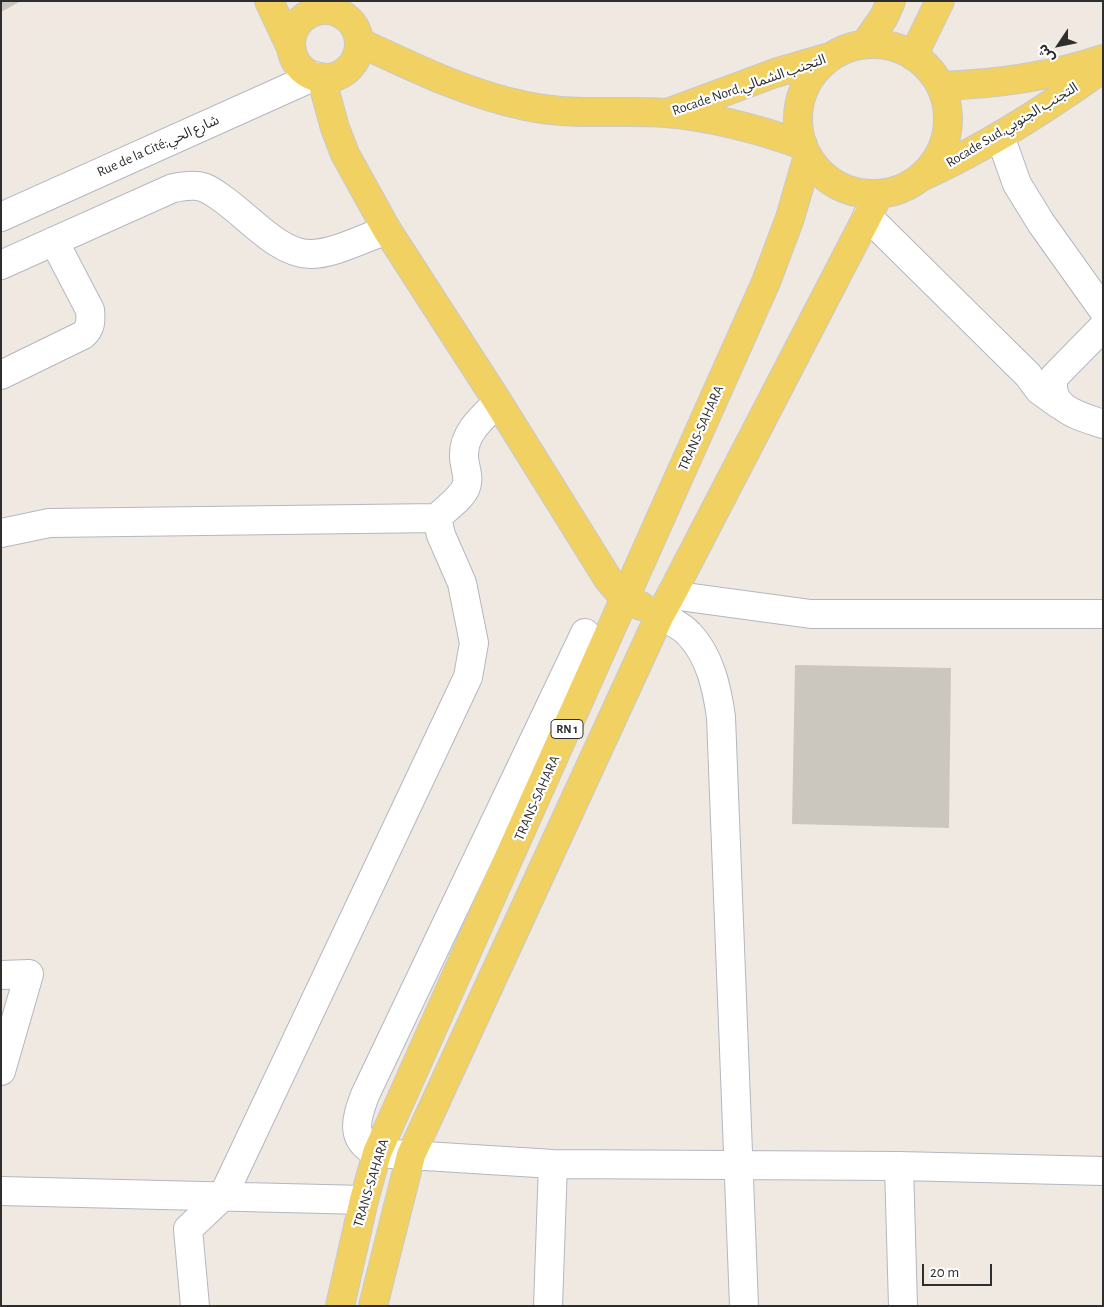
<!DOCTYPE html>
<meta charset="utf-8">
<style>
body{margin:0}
#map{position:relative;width:1104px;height:1307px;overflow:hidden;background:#efe9e1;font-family:"Alegreya Sans","Noto Sans Arabic",sans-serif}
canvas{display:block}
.frame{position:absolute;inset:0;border:2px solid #2e2e2e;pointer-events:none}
.north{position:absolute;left:1034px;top:20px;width:50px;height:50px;-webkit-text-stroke:4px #fff;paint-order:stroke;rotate:236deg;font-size:14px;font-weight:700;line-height:20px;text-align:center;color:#2e2e2e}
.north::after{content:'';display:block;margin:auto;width:18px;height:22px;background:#2e2e2e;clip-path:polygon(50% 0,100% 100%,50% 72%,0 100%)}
.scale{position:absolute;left:922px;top:1264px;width:70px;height:22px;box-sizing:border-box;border:2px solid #2e2e2e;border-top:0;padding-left:6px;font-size:15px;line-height:18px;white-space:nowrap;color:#2e2e2e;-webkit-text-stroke:4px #fff;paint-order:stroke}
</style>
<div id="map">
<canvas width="1104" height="1307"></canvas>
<div class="frame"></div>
<div class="north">ش</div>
<div class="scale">20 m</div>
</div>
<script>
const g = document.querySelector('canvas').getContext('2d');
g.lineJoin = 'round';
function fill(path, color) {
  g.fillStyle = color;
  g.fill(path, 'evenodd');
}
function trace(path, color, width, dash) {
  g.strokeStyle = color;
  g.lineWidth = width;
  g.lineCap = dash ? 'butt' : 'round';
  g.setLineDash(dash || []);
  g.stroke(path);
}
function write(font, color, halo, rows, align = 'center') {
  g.font = font + ' "Alegreya Sans","Noto Sans Arabic",sans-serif';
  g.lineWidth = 4.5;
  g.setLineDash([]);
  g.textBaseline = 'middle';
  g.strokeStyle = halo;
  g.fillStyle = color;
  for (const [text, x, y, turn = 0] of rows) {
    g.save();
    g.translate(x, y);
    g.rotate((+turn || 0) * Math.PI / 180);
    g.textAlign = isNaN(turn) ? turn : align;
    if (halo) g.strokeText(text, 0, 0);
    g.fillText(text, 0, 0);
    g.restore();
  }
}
const building = new Path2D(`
 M1,1H21L1,12Z
 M795,665L951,668L949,828L792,824Z`);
const minor = new Path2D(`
 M1000,136L1017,184L1041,223L1103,310
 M867,216L1028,375L1039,390L1060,405
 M1,217L315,76
 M1,265L173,188C180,187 189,185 196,186C205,186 213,192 220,197C246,214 278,254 310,254C334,254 364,238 387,230
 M1103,327L1054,377C1047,409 1079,416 1103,424
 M1,375L83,335C91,328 91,321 90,310L54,241
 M1,533L49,523L437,518
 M671,595L811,614H1102
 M660,615C669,620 682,626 689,634C710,656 717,688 721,717L744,1306
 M585,633L365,1095C356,1119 349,1140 377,1153L553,1164L899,1166L1103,1171
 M1,975L29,974L1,1071
 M899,1166L903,1306
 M1,1191L364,1200
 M195,1306L188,1229L223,1196L468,677L474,643L462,583L441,535L437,518C446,508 461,499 466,487C470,477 464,466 464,456C463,433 483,417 498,402
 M548,1306L553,1164`);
const major = new Path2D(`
 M269,1L292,50
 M291 44a34 34 0 1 1 68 0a34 34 0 1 1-68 0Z
 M359,42C413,67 467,94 526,106C572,116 619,110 666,113C713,117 758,129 803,145
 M865,44L884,17L891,1
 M798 119a75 75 0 1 1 150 0a75 75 0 1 1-150 0Z
 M913,56L940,1
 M321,77L335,128L345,154L387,230L498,402L608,579L625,599L641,606
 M941,86C996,84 1050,77 1103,59
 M670,112L775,73L830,57
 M923,176C987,147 1046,109 1103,68
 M340,1306L364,1200L377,1153L766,282L790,218L808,156
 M373,1306L411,1155L660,615L671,595L879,194`);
const shields = [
 [567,729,32]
];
const shieldNames = [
 ["RN 1",567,729]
];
const streetNames = [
 ["Rocade Nord,التجنب الشمالي",749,85,-19],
 ["Rocade Sud,التجنب الجنوبي",1012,125,-31],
 ["Rue de la Cité;شارع الحي",158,146,-24],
 ["TRANS-SAHARA",701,428,-66],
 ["TRANS-SAHARA",537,798,-66],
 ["TRANS-SAHARA",371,1183,-73]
];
fill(building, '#cbc7bf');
trace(minor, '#b4b7c1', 30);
trace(major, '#c9c9c9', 30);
trace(minor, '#fff', 28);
trace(major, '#f2d163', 28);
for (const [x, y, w] of shields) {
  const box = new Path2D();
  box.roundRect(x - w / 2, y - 9.5, w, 19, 4);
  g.fillStyle = '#fff';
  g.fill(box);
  trace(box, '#2e2e2e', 1);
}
write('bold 12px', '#2e2e2e', null, shieldNames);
write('14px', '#2e2e2e', '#fff', streetNames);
</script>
